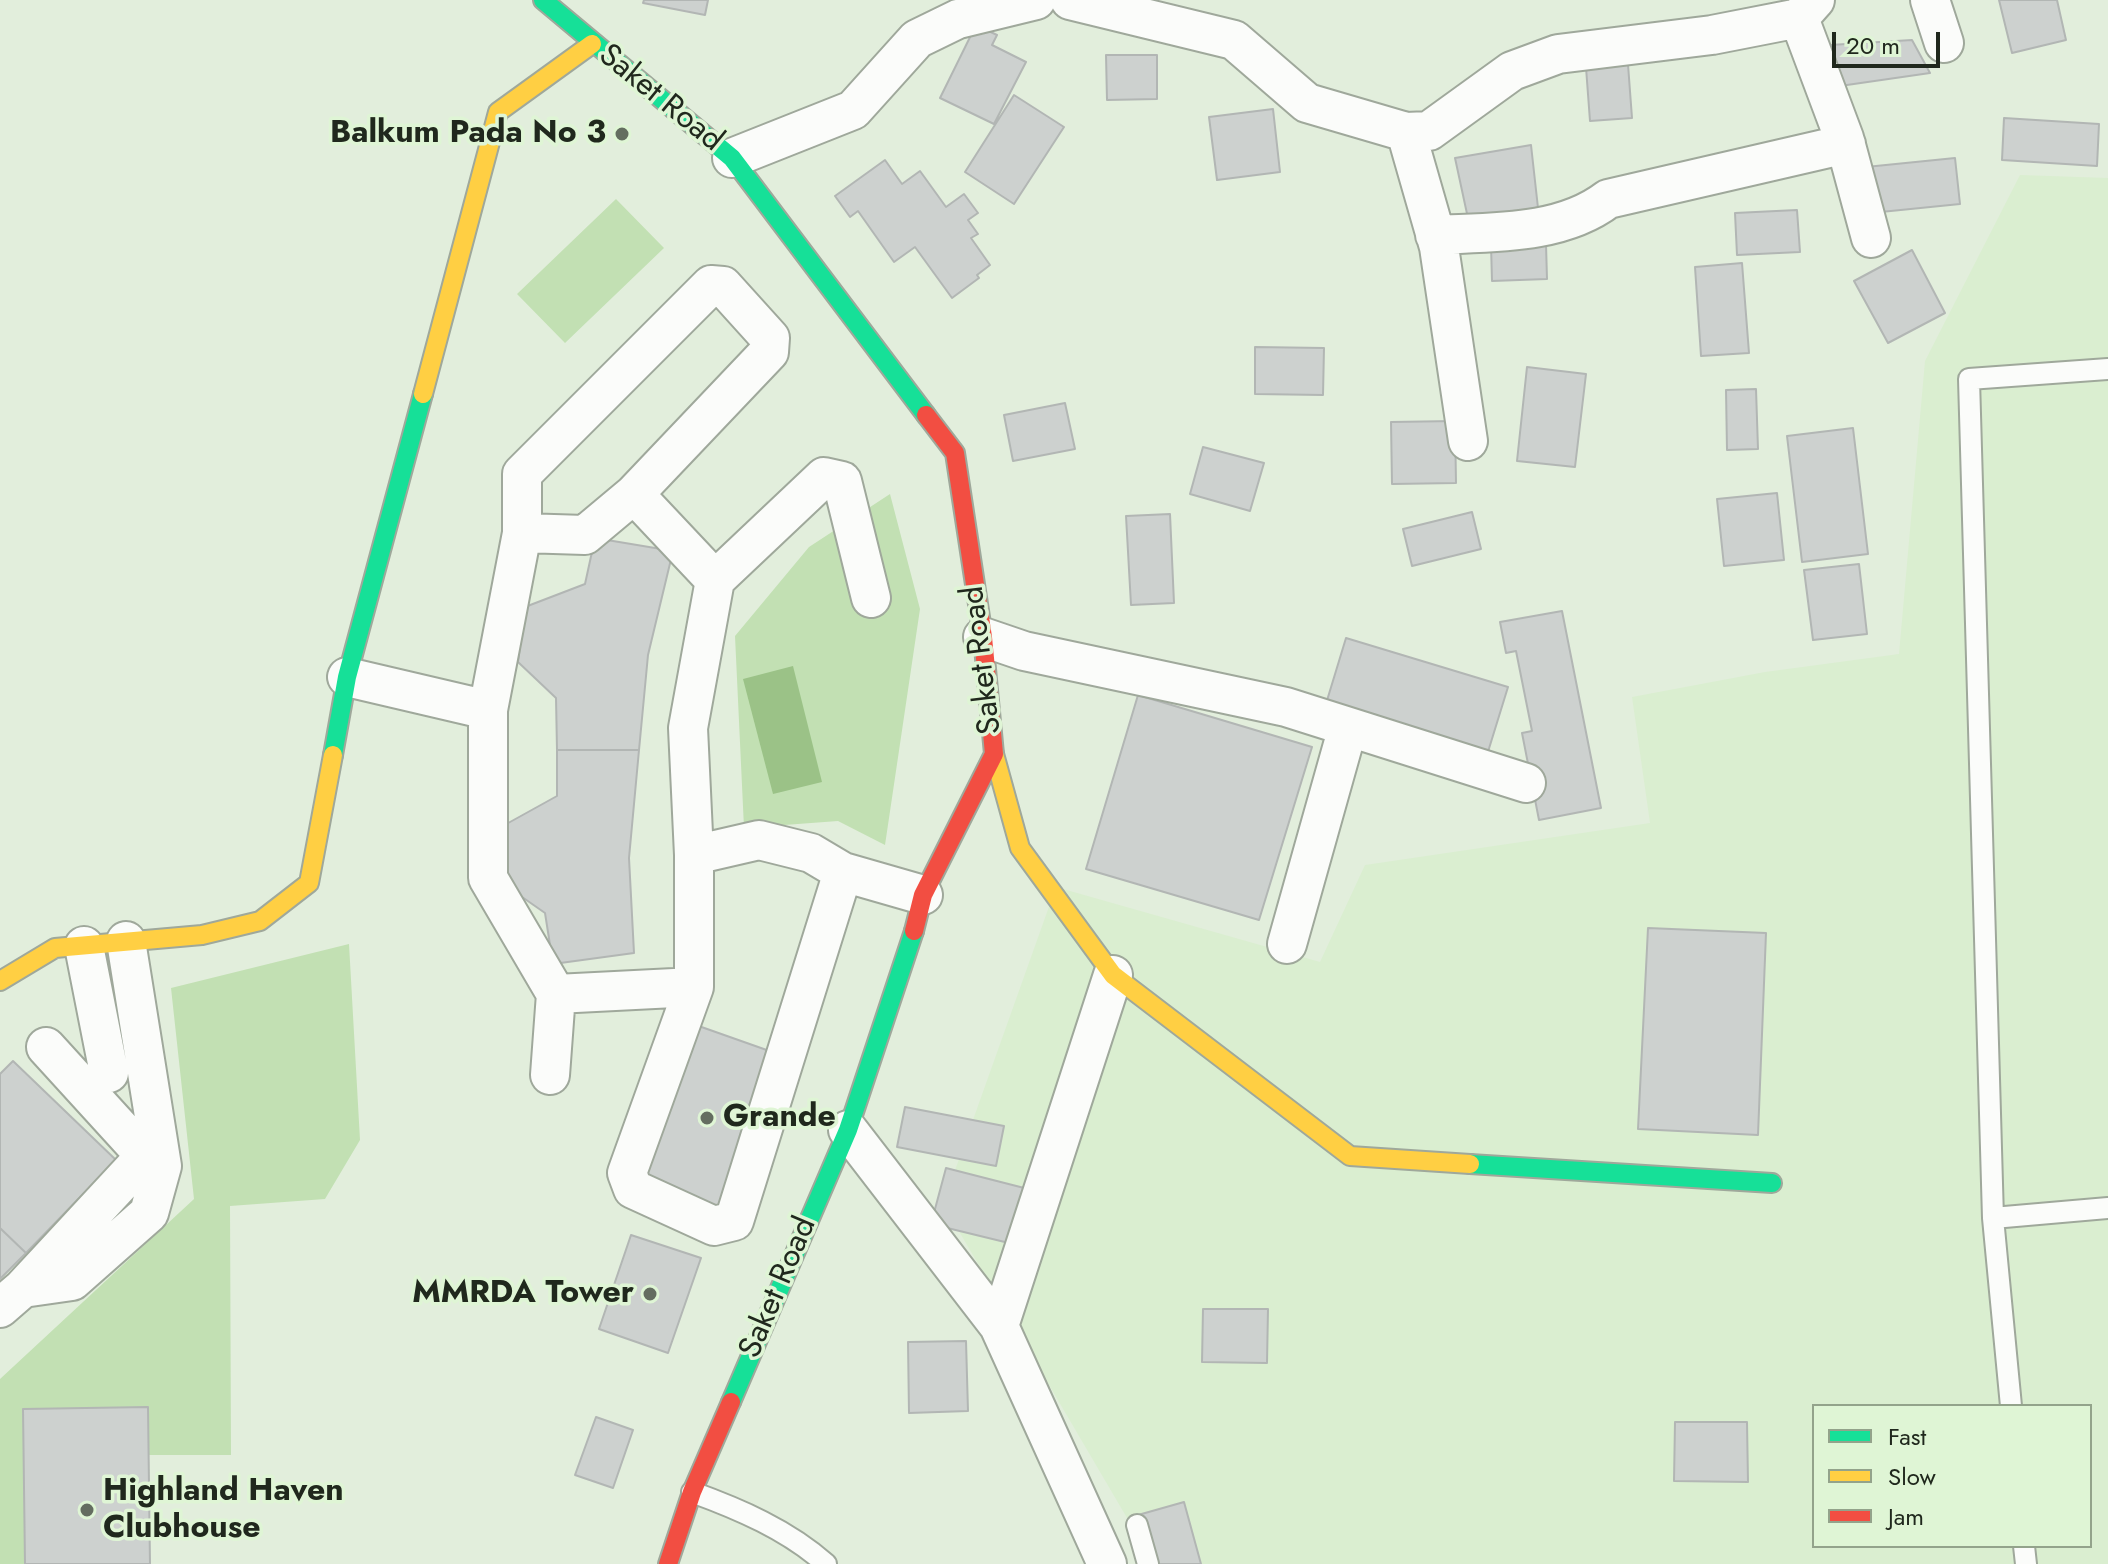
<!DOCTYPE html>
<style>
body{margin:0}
#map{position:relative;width:2108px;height:1564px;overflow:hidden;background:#e2eedc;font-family:Jost,sans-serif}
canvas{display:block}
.legend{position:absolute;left:1812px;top:1404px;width:280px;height:144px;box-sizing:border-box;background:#dff5d5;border:2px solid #93a38b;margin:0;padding:10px 14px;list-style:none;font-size:24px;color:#20281d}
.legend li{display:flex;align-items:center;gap:16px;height:40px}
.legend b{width:40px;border:2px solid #93a38b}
.scale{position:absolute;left:1832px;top:32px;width:108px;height:36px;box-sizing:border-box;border:4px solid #20281d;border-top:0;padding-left:10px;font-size:24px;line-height:28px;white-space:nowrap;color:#20281d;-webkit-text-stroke:6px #dff5d5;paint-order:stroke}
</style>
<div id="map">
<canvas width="2108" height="1564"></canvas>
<ul class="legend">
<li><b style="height:10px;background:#16e098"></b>Fast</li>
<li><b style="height:10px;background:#ffcf43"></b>Slow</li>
<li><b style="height:10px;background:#f24e42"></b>Jam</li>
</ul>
<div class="scale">20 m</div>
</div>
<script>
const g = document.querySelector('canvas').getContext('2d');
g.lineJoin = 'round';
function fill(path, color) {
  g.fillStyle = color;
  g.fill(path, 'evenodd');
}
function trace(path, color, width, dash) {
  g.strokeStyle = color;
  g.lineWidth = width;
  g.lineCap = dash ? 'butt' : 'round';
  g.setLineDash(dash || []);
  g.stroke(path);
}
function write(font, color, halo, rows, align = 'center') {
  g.font = font + ' Jost,sans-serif';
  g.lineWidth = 7;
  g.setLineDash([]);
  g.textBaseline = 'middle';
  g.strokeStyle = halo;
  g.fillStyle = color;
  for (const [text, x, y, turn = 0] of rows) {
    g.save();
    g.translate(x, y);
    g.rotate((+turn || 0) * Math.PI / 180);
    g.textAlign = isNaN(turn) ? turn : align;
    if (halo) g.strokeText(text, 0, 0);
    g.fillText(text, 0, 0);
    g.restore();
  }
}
const built = new Path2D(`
 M2020,175L2108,178V1564H1154L943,1204L1056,887L1320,962L1365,865L1650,823L1632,697L1765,672L1899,654L1925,361ZM1814,1406H2090V1546H1814Z`);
const green = new Path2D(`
 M616,199L664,248L565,343L517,294Z
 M890,494L920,609L885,845L838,821L744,828L735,636L809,547Z
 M349,944L360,1140L325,1199L230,1206L231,1455H149L150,1564H0V1379L194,1199L171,988Z`);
const water = new Path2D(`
 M793,666L822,782L773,794L743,679Z`);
const building = new Path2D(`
 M644,0H708L705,15L643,3Z
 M1999,0H2057L2066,40L2012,53Z
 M976,25L997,35L992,45L1026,62L994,124L940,98Z
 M1912,40L1930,73L1833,87L1830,45Z
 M1627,51L1632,118L1590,121L1585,54Z
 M1106,55H1157V99L1107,100Z
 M1014,95L1064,127L1014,204L965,172Z
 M1273,109L1280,172L1217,180L1209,117Z
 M2004,118L2099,124L2097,166L2002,160Z
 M1531,145L1539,217L1469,223L1455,158Z
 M1955,158L1960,204L1871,213L1866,167Z
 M885,160L902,184L920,171L946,207L964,194L978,213L968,220L978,234L971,238L990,265L977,275L979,278L952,298L915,247L894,262L858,211L850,217L835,196Z
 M1797,210L1800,252L1737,255L1735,213Z
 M1546,244L1547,279L1492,281L1491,245Z
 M1912,250L1945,313L1888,343L1854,281Z
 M1742,263L1749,353L1701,356L1695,267Z
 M1255,347L1324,348L1323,395L1255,394Z
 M1527,367L1586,374L1575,467L1517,461Z
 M1756,389L1758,449L1727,450L1726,390Z
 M1065,403L1075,449L1013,461L1004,415Z
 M1455,421L1456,483L1392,484L1391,422Z
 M1853,428L1868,554L1802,562L1787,436Z
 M1203,447L1264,463L1250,511L1190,494Z
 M1777,493L1784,560L1724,566L1717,499Z
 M1472,512L1481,549L1412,566L1403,529Z
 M1170,514L1174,603L1131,605L1126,516Z
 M595,538L673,551L648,655L639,750H557L556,698L518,662L525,607L585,584Z
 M1859,564L1867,634L1813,640L1804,570Z
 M1562,611L1601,808L1539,820L1522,733L1532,731L1516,651L1506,653L1500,622Z
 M1346,638L1508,687L1487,755L1325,707Z
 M1138,695L1312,747L1259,920L1086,869Z
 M557,750H639L629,858L634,953L553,964L545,913L502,883L501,827L557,796Z
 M1648,928L1766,933L1758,1135L1638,1129Z
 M693,1024L778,1054L721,1212L636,1182Z
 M13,1061L116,1160L26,1253L0,1228V1074Z
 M905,1107L1004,1126L996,1166L897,1147Z
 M946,1168L1032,1190L1017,1245L931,1224Z
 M0,1228L26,1253L0,1279Z
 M631,1235L701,1258L668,1353L599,1329Z
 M1203,1309H1268L1267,1363L1202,1362Z
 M966,1341L968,1411L909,1413L908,1342Z
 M148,1407L150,1564H25L23,1409Z
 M596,1417L633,1430L613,1488L575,1475Z
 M1675,1422H1747L1748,1482L1674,1481Z
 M1184,1502L1201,1564H1152L1138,1515Z`);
const lane = new Path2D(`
 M1993,1218L2108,1208
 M2011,1406L1993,1218L1969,379L2108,369
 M692,1492C739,1509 788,1530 826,1564
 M1137,1525L1148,1564
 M2024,1546L2026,1564`);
const street = new Path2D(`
 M1070,0L1234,40L1307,103L1406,132L1439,247L1468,441
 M1930,0L1944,43
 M1799,18L1844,138L1871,238
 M1406,132L1429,131L1512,71L1558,54L1712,35L1799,18L1815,0
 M732,158L853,110L917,39L958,19L1036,0
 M1435,235C1492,232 1561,235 1608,199L1846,144
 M634,494L585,535L522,533L488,710V878L556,994L694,987
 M522,533V474L711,285L723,286L770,338L769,352L634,494L715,580
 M871,598L842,481L824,477L715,580L688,728L694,855L759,840L811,853L843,872L923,895
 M983,637L1024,651L1286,707L1526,783
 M347,677L488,710
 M694,855V987L627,1173L633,1189L714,1226L734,1221L843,872
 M1287,944L1348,727
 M84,946L109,1073
 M550,1075L556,994
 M848,1130L999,1326L1107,1564
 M23,1288L138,1164L139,1149L46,1047
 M0,1308L23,1288L72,1281L149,1213L162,1166L126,941
 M999,1326L1113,975`);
const fast = new Path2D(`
 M543,0L732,158L926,415
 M333,755L347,677L423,394
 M1470,1164L1772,1183
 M731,1402L848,1130L914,931`);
const slow = new Path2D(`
 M423,394L498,112L592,44
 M994,754L1020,848L1113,975L1350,1156L1470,1164
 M0,981L55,948L202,935L260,921L309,883L333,755`);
const jam = new Path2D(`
 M914,931L923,895L994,754L983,637L955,453L926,415
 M668,1564L692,1492L731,1402`);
const markers = [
 [622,134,8,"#646d60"],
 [707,1118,8,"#646d60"],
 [650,1294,8,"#646d60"],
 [87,1510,8,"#646d60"]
];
const streetNames = [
 ["Saket Road",660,99,39],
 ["Saket Road",983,660,-97],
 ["Saket Road",779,1288,-67]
];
const poiNames = [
 ["Balkum Pada No 3",606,134],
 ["Grande",723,1118,"left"],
 ["MMRDA Tower",634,1294],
 ["Highland Haven",103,1492,"left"],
 ["Clubhouse",103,1529,"left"]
];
fill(built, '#daeed0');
fill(green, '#c2e0b3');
fill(water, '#9bc287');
fill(building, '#cdd1cf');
trace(building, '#b2b6b4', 2);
trace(lane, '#9fa89b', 24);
trace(street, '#9fa89b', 42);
trace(fast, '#9fa89b', 22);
trace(slow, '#9fa89b', 22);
trace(jam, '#9fa89b', 22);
trace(lane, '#fbfcfa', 20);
trace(street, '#fbfcfa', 38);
trace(fast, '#16e098', 18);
trace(slow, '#ffcf43', 18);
trace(jam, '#f24e42', 18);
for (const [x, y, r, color] of markers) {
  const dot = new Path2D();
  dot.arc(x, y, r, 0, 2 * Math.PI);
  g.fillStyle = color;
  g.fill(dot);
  trace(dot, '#dff5d5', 3);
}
write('32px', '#20281d', '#dff5d5', streetNames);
write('bold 32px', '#20281d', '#dff5d5', poiNames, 'right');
</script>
